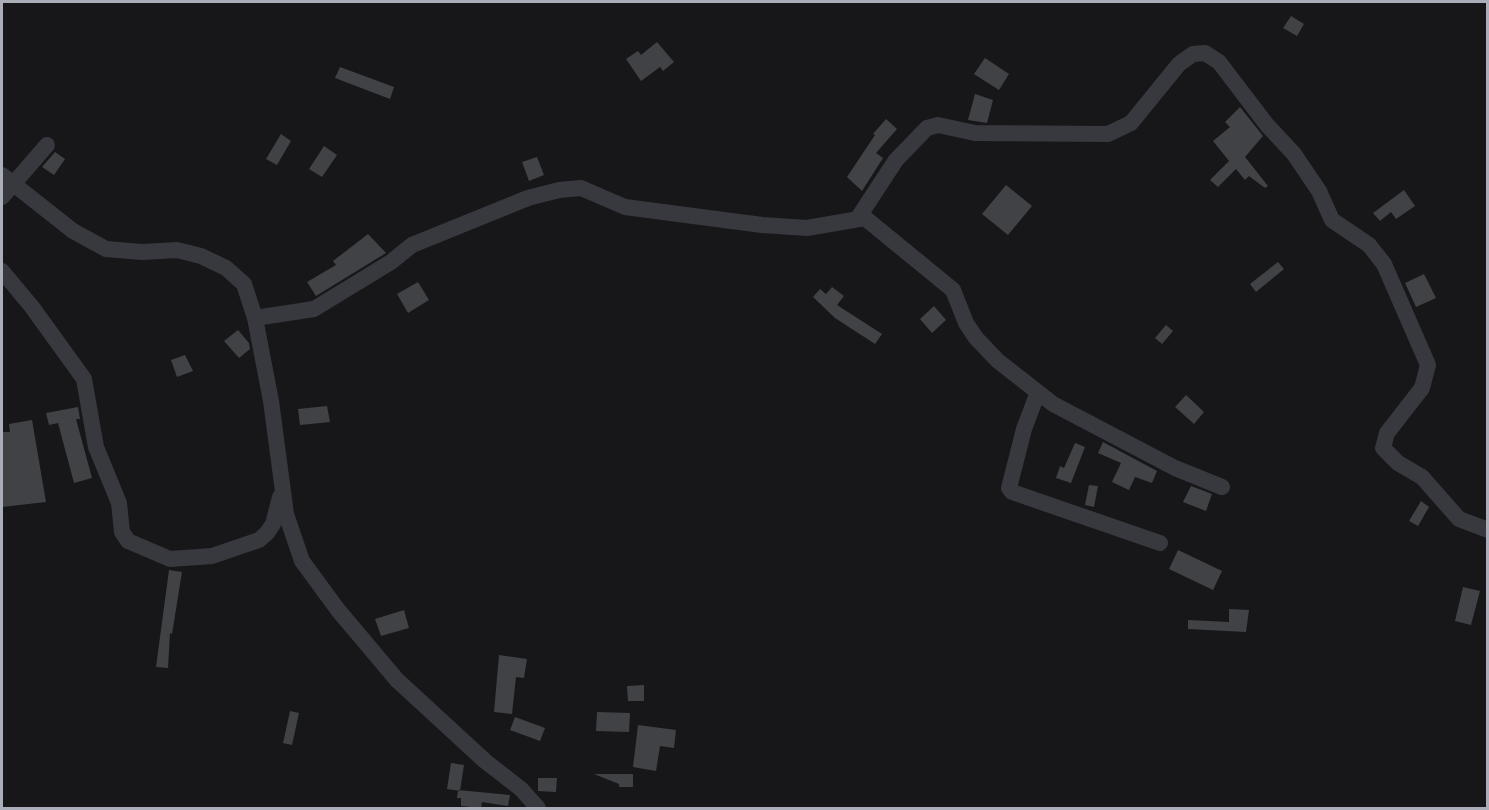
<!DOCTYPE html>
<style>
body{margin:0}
#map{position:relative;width:1489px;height:810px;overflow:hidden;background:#171719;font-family:Manrope,sans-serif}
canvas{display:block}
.frame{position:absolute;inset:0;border:3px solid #a9aeb9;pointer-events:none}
</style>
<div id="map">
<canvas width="1489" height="810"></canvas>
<div class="frame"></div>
</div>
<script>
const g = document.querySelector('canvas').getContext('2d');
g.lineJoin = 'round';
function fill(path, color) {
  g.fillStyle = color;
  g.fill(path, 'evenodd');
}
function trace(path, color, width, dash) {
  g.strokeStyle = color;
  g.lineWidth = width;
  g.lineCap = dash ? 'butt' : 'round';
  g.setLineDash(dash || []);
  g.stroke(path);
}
const building = new Path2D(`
 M1291,16L1304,24L1297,36L1283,28Z
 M657,42L674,62L663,71L660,67L641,81L626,59L638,51L641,55Z
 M985,58L1009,74L999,90L974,74Z
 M340,67L394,87L390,99L335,78Z
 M975,94L993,100L987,123L968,120Z
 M1240,107L1263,136L1245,157L1268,186L1265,188L1249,176L1245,180L1236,169L1218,187L1210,180L1229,161L1213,141L1230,127L1225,122Z
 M886,119L897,129L876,153L883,158L862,191L847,177L875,135L873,134Z
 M281,134L291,141L277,165L266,159Z
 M324,146L337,155L322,177L309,169Z
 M55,152L65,159L54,175L42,167Z
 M537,157L544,175L529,181L522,162Z
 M1006,185L1032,206L1008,235L982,214Z
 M1404,190L1415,206L1396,219L1391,212L1380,221L1373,213Z
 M368,234L386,253L316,296L307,282L336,265L333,261Z
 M1278,262L1284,269L1256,292L1250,284Z
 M1424,274L1436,298L1416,307L1405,283Z
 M418,282L429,300L408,313L397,294Z
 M832,287L844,296L837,305L882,334L875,344L835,318L813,297L820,289L826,294Z
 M934,306L946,320L932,333L920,319Z
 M1166,325L1173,331L1162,344L1155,338Z
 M238,330L249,343L250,349L239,358L224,341Z
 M185,355L193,371L177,377L171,360Z
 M1186,395L1204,412L1194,424L1175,407Z
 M327,406L330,422L300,425L298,409Z
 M78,407L80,419H76L92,478L74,483L58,423L49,425L46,413Z
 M32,420L46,502L2,507V432H10L9,424Z
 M1103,442L1157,471L1152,483L1135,477L1129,490L1112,482L1121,463L1098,453Z
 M1075,443L1085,447L1071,483L1056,478L1060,466L1064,468Z
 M1089,485L1098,486L1094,507L1085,505Z
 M1191,486L1212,494L1206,511L1183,502Z
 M1421,501L1429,507L1418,526L1409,521Z
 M1178,550L1222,571L1213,590L1169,569Z
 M169,570L182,572L172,634L170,633L168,668L156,667Z
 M1463,587L1480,591L1471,625L1455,621Z
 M1229,609L1249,610L1246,632L1188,629V620L1229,622Z
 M404,610L409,628L381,636L375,619Z
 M499,655L527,659L524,678L516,677L512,714L494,712Z
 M644,685V701H628L627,686Z
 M290,711L299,713L292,745L283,743Z
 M597,712L630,713L629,732L596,731Z
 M515,717L545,728L540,741L510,730Z
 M638,725L676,730L674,748L660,746L656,771L633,767Z
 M451,763L464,765L460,791L447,789Z
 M594,774H633V787H619V784Z
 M538,778H557L556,792L538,791Z
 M458,790L510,795L508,806L482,802L481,808L461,806V798H457Z`);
const minor = new Path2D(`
 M2,175L73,231L106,249L142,252L177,250L201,256L226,268L244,284L255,318L271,401L286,514L302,561L338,610L397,680L485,761L521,789L538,808
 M2,197L47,145
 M858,218L896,160L927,128L938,125L975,133L1108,134L1131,123L1179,64L1193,54L1205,53L1219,62L1267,125L1294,154L1319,191L1332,220L1369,245L1384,264L1428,365L1422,388L1387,433L1383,448L1398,463L1422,477L1459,519L1488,530
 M2,271L32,307L84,379L96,447L119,503L122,532L128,541L170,559L212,556L259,540L267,533L273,524L280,497
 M255,318L314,309L391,262L412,245L528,198L559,190L581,188L625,207L762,225L807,228L865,218L953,290L966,323L976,338L998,361L1053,404L1175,468L1222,487
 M1038,392L1024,429L1009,488L1012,492L1160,543`);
fill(building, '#414246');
trace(minor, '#38393e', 16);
</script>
